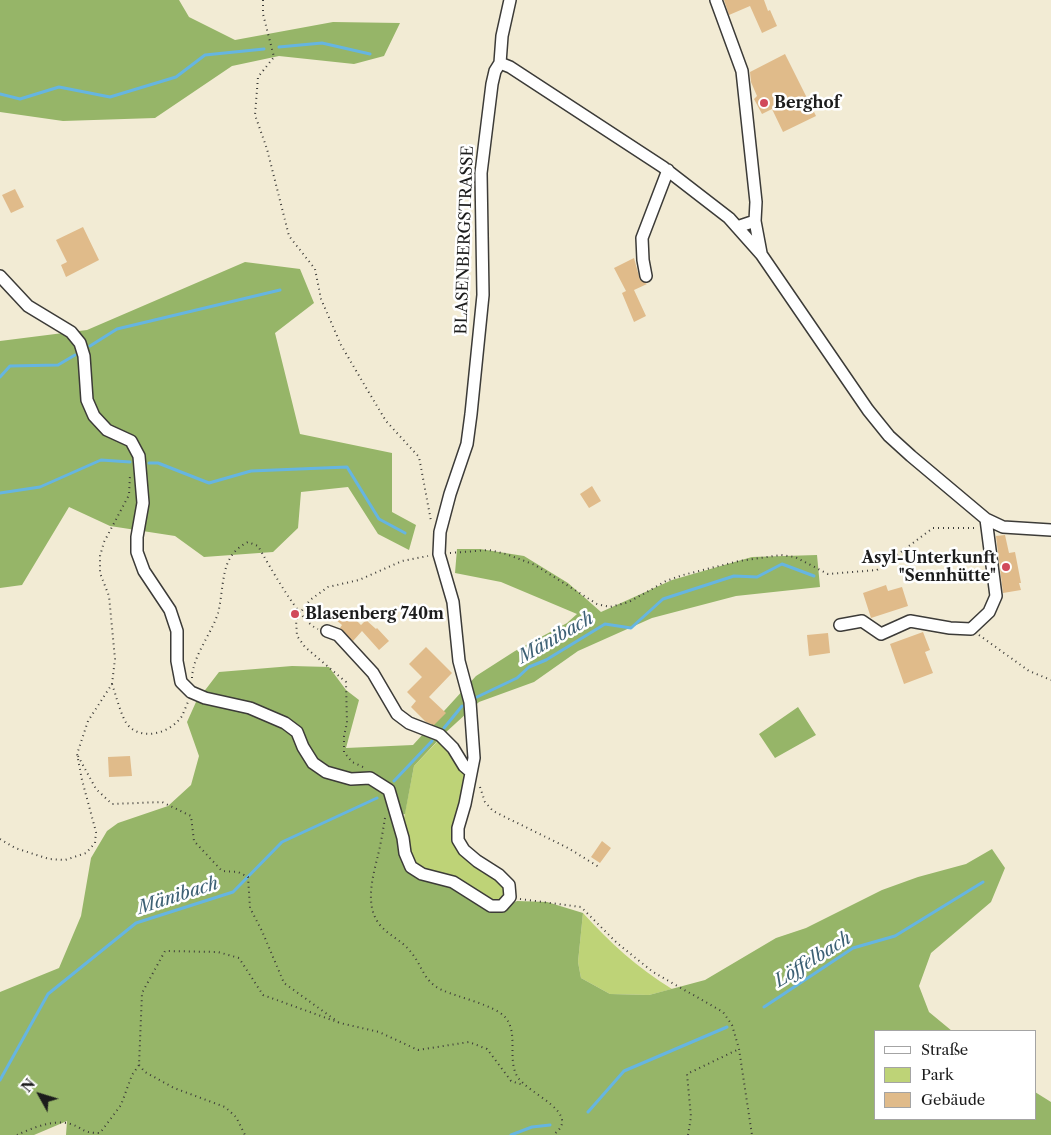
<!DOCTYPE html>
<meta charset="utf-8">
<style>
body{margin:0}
#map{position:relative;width:1051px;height:1135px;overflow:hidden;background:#f2ebd4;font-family:"Libre Caslon Text",serif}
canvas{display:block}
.legend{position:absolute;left:874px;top:1030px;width:162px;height:90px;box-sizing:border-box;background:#fff;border:1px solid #a4a4a4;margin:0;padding:6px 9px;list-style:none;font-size:15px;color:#1c1c1c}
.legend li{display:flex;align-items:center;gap:10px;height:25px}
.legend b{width:25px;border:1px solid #a4a4a4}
.north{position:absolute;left:15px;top:1070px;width:50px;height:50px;-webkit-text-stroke:4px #fff;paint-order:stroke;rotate:309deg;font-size:14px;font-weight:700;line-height:20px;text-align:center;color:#1c1c1c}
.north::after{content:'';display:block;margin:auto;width:18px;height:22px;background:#1c1c1c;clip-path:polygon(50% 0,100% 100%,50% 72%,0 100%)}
</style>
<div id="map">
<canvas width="1051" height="1135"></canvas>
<ul class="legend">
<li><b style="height:6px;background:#fff"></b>Straße</li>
<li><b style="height:14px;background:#bed377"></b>Park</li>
<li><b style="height:14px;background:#e0bb8a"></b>Gebäude</li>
</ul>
<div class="north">N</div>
</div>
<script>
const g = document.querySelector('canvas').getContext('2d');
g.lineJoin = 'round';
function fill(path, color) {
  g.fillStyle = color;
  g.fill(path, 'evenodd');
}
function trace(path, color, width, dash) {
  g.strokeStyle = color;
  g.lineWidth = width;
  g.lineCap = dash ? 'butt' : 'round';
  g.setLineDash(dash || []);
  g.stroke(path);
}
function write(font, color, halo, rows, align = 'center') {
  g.font = font + ' "Libre Caslon Text",serif';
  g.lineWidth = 5;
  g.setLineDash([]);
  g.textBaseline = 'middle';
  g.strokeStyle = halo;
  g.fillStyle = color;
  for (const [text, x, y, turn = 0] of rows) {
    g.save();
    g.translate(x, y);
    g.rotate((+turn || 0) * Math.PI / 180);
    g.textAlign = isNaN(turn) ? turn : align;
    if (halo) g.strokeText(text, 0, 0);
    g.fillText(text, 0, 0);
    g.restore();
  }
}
const green = new Path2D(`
 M439,740L442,741L464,773L466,786L453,830L452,841L461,855L496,877L505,889L503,900H490L444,876L418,865L408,855L403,823L414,766Z
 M583,913C610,943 638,968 672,989L649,995L610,994L581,978L578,962Z`);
const forest = new Path2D(`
 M0,0H179L189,17L235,40L333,22L400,23L384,56L354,64L279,56L232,66L155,118L63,121L0,112Z
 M245,262L300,269L314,303L275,333L300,434L392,453V512L416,525L409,550L378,534L348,487L301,492L298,528L273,552L204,557L175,536L110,526L69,507L22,585L0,588V341L87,330Z
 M457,549H480L524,556L568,583L601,612L672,580L752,557L817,555L820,587L736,596L652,618L578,651L534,682L479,702L444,734L414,766L405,814L393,817L404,867L454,887L500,911L517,901L547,902L583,913L578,962L581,978L610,994L649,995L705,980L776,938L806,928L882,890L918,877L966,864L992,849L1005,868L991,902L931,953L919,986L929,1012L952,1031H875V1119H1035V1092L1051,1102V1135H66L67,1121L34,1135H0V992L59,968L81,916L91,858L107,831L118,823L168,806L191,785L199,756L187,722L196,702L219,672L292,666L329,667L346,690L359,700L346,748L413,745L476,676L515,651L567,623L577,614L501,582L455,573Z
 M798,707L816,735L775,758L759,734Z`);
const stream = new Path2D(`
 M279,47L322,43L370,54
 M0,94L20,99L59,87L110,97L176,77L205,55L264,49
 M90,346L117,329L280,290
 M0,377L10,366L58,365L75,355
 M149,463H158L209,483L251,471L347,467L379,519L405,533
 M0,493L40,487L101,460L130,462
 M477,697L517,678L529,667L546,660L605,624L631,628L663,599L734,576L757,577L782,564L814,576
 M444,728L462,706
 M394,781L432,741
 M764,1007L853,948L895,936L983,882
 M0,1080L48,994L136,923L233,892L282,842L377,798
 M588,1112L624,1071L727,1027
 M511,1135L532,1127L550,1125`);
const building = new Path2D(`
 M724,0H764L768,11L770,10L777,26L762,33L750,6L729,15Z
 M785,54L816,116L783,132L772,109L762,114L754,99L757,96L751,82L750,72Z
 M15,189L24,207L11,213L2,195Z
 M83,227L99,260L66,277L61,265L67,262L56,240Z
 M634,258L640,280L647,284L634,290L646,316L634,322L622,293L626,291L614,268Z
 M592,486L601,501L589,508L580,494Z
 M1005,535L1009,553L1015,552L1021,583H1019L1021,590L1003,593L996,536Z
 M886,585L888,591L902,587L908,606L871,618L863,593Z
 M342,611L349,617L351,615L361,625L366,620L376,629L377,628L389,641L379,650L362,631L353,641L340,628L342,625L335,619Z
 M923,632L930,650L925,652L933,673L904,684L890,644Z
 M828,633L830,653L809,656L807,635Z
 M426,647L452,673L429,697L446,713L434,725L426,722L411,707L416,701L407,692L422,677L409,664Z
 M130,756L132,776L109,777L108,757Z
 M602,841L611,848L600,863L591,857Z`);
const path = new Path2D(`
 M263,0V14L274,57L258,77L255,115L267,149L289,236L315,269L321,299L341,345L368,391L386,421L419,457L431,521
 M450,553L489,550L506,554L535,565L597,604L610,607L629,602L666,581L683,575L739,561L781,555L795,557L828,574L877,570L933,528H976
 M979,635L1029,671L1051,680
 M192,678C193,655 211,635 218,613C222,599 222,573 229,560C233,552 240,546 248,542L258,546C268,563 301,624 318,629
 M112,684C116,695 121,716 127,724C141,742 171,733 182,716C184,712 186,706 188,702
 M78,756L96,789L112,804L162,802L191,816L194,841L222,871L238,872L248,877L250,908L262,931L284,983L338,1022
 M363,767L352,762L344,752V736L347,723L346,682L305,647L297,636L296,620L300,613L310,600L328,587L359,580L402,561L428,556
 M480,787L485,802L493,811L568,848L599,867
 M385,818C383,830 381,843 378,855C373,876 364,906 380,925C388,935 401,940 409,950C422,963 422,981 442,990C457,997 494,1005 505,1017C519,1033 507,1058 517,1076C527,1094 584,1113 553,1135
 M0,839L15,848L49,859L65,860L86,853L95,843L96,832L82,780L77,754L88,721L112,684L115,659L109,596L100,573V556L104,542L129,495L130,475
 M520,899L581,907L617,943L653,972L723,1012L732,1025L739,1049L752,1135
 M139,1065L145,1072L174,1088L225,1107L236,1117L245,1135
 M17,1135C32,1128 54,1119 71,1124C85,1129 82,1133 100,1133L121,1105L132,1075L139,1065L142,993L165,951L218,952L239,958L263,995L340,1023L379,1032L418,1050L469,1042L487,1049L511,1081L523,1085
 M688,1135L691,1117L687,1074L739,1049`);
const minor = new Path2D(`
 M716,0L742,71L756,202L755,221L737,227
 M500,63L510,67L663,167L729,218L761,254L868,410L889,436L911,456L986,519L1003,527L1051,530
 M755,221L761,253
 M0,276L28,306L71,332L80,343L84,356L87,400L94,416L107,430L131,441L139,456L143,503L137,537V552L144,571L170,610L177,631V661L181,682L191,692L205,698L250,708L285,723L297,732L303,747L313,763L326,772L351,779L370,778L389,790L403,838L405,853L411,867L422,874L453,882L491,906H502L510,897L509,885L499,875L477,861L464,850L458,840V828L465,804L474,758L470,702L459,661L453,602L439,554L440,532L450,494L467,444L471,414L483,295L481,173L492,84L495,71L500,63L502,36L510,0
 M646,276L643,260L642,238L668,170
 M840,625L862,621L881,634L910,621L950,628L971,629L989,612L996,596L986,519
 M327,631L338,635L373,673L397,714L409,723L440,735L453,748L464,766L471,772`);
const markers = [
 [764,103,5,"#d1495b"],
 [1006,567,5,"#d1495b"],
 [295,614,5,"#d1495b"]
];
const poiNames = [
 ["Berghof",774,103],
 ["Asyl-Unterkunft",996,558,"right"],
 ["\"Sennhütte\"",996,576,"right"],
 ["Blasenberg 740m",305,614]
];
const streetNames = [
 ["BLASENBERGSTRASSE",465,240,-88]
];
const waterNames = [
 ["Mänibach",556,638,-30],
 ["Mänibach",178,896,-18],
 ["Löffelbach",813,960,-32]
];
fill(green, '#bed377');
fill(forest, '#96b568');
trace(stream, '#66b5e1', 3);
fill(building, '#e0bb8a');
trace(minor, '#3c3b38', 14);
trace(path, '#3c3b38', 2, [1, 4]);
trace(minor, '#fff', 11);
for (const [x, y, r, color] of markers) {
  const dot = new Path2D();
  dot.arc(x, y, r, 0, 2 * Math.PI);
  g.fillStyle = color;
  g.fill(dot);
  trace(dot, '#fff', 2);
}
write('bold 16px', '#1c1c1c', '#fff', poiNames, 'left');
write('16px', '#1c1c1c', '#fff', streetNames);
write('italic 18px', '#3d6175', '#fff', waterNames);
</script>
